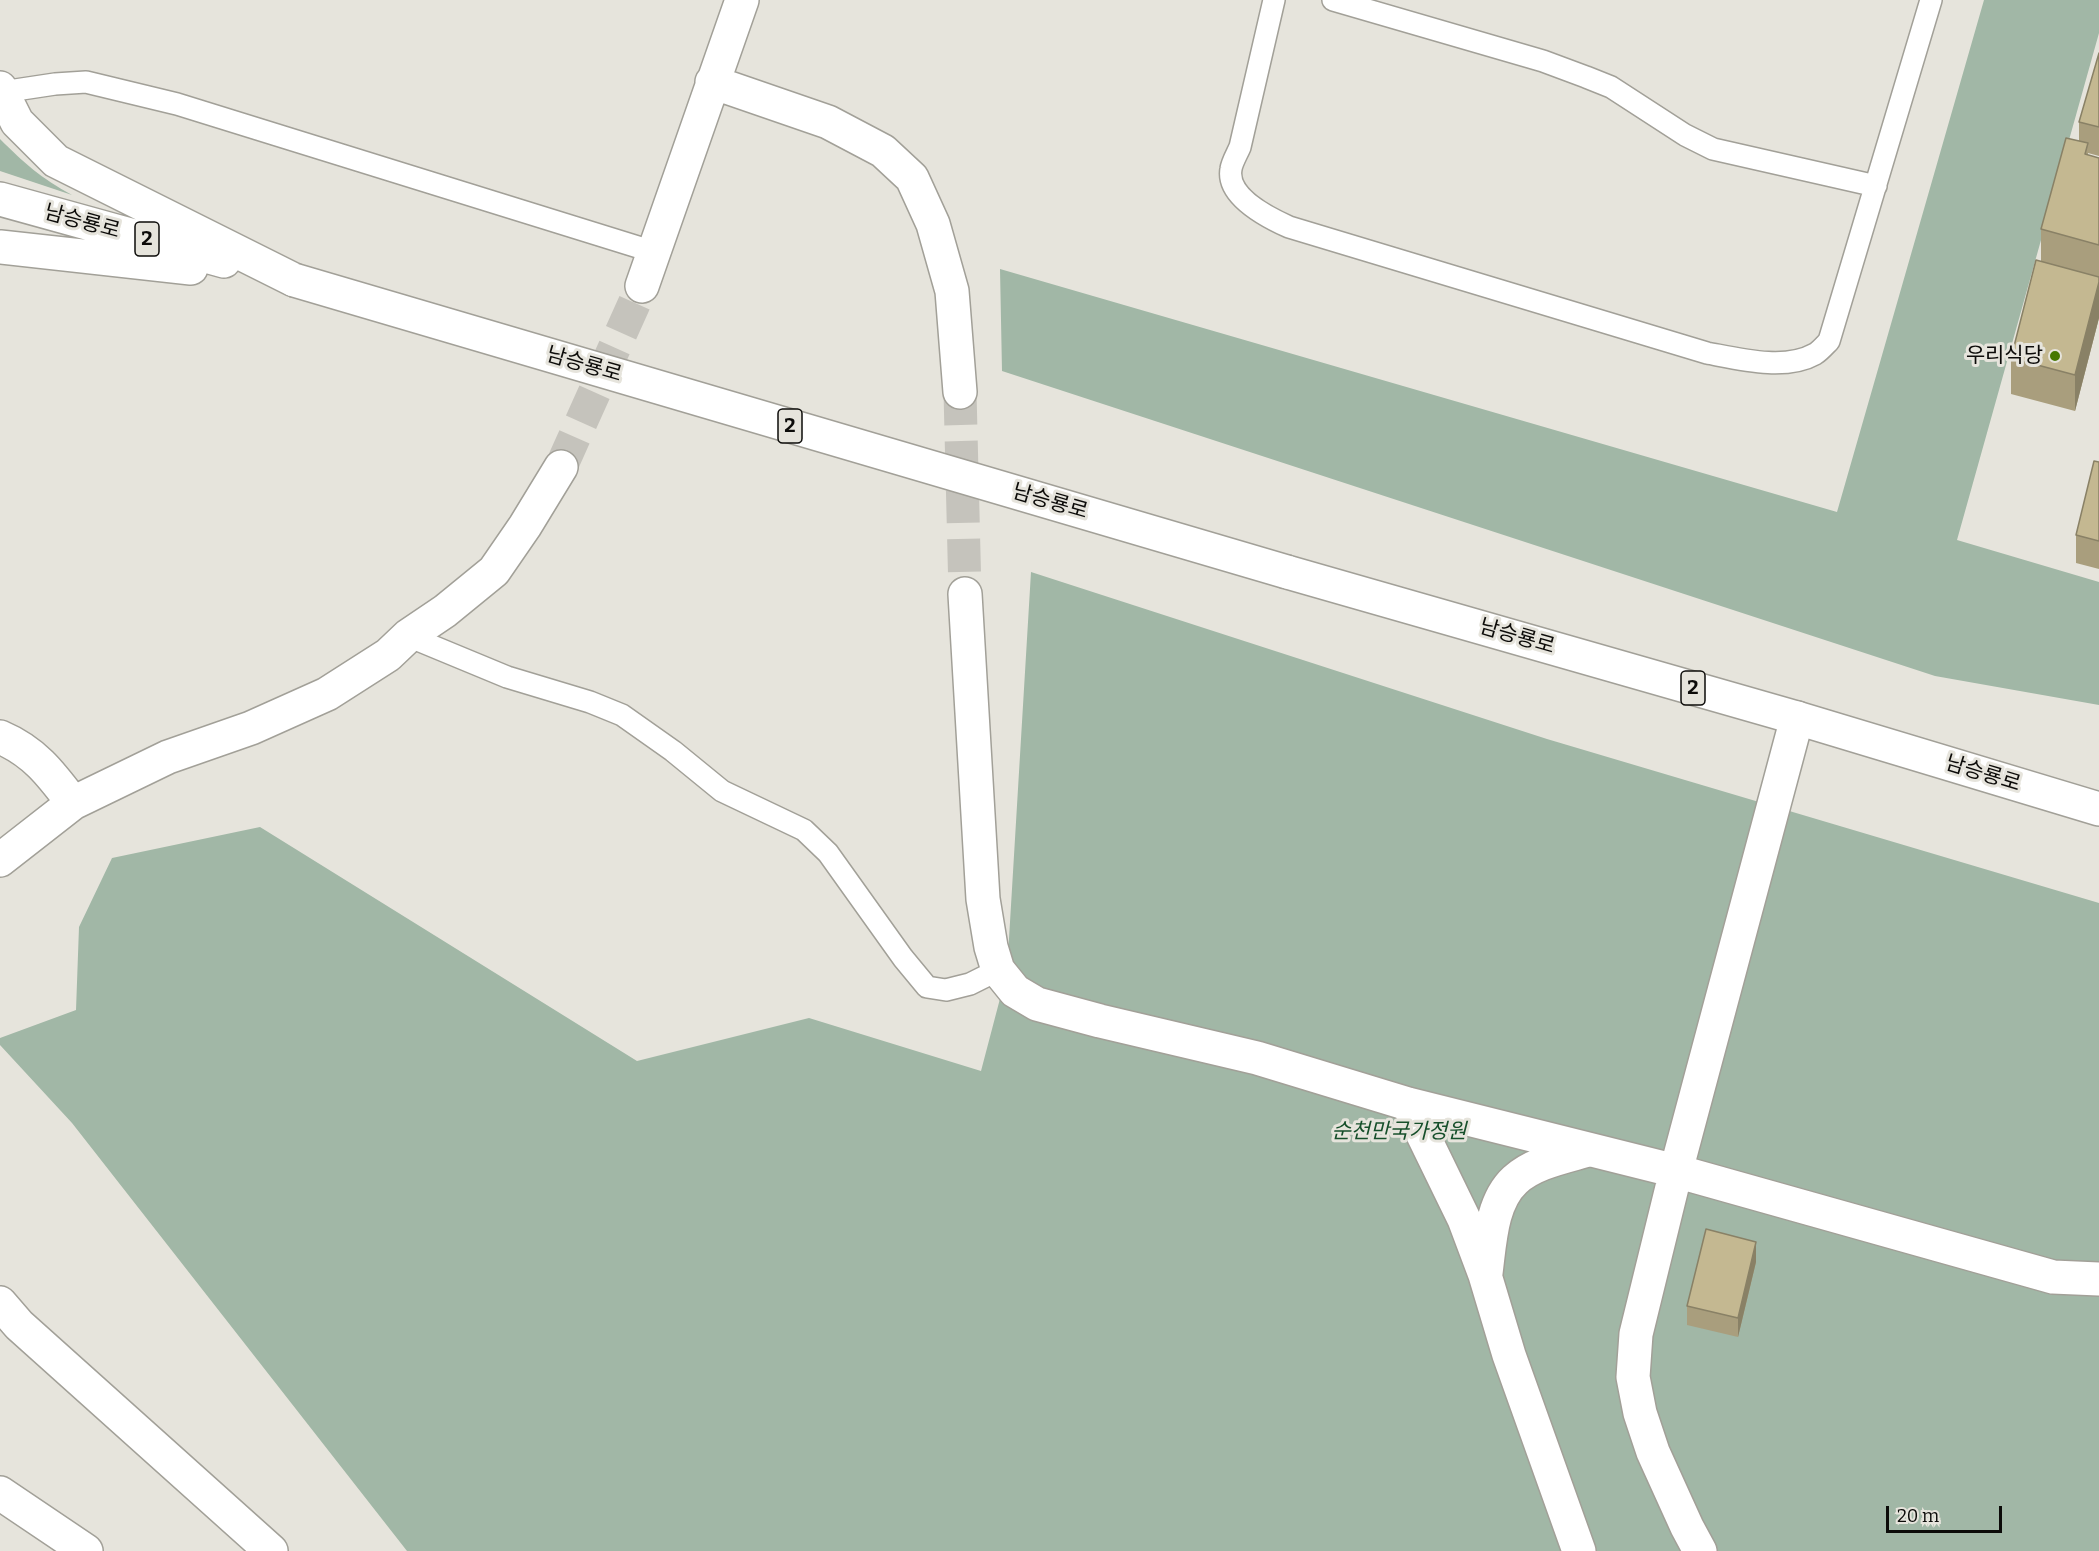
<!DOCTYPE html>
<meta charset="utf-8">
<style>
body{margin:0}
#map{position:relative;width:2099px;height:1551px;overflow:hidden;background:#e6e4dc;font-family:Bitter,serif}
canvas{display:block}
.scale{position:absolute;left:1886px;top:1506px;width:116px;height:27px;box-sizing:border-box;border:3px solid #0c0b09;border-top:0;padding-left:8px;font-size:18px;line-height:21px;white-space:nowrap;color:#0c0b09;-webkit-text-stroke:4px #e6e4dc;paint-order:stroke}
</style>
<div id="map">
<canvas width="2099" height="1551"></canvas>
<div class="scale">20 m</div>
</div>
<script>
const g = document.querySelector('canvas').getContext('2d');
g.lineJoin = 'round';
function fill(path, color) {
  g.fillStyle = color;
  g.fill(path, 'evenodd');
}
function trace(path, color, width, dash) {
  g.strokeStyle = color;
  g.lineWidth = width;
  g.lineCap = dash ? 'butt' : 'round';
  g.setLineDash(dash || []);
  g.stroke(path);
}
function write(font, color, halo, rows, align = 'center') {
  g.font = font + ' Bitter,"Noto Sans KR",serif';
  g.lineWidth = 6;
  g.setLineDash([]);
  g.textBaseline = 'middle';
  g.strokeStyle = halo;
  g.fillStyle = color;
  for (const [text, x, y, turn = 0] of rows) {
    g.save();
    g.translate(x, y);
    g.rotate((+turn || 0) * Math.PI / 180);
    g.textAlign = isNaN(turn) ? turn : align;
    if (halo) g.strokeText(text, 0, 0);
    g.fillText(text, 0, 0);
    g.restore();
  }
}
const green = new Path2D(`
 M1984,0H2099V33L1957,540L2099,582V705L1935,676L1002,371L1000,269L1837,512Z
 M0,139C24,163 41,178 72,195L0,171Z
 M1031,572L1547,739L2099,903V1551H407L72,1123L0,1045V1038L76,1010L79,927L112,858L260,827L637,1061L809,1018L981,1071L1007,972Z`);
const streetTunnel = new Path2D(`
 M960,392L965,594
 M561,467L642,286`);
const lane = new Path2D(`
 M1274,0L1240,147C1237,154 1232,162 1231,169C1226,197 1269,218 1289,227L1707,353C1739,359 1785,371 1815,354C1820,351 1825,345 1829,341L1931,0
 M1333,0L1543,61L1586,77L1611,87L1685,135L1713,149L1876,186
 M2,92L55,84L86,82L177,104L654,252
 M408,636L507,677L590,702L622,715L673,751L722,791L804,830L828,853L903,958L927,987L946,990L970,984L998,970`);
const street = new Path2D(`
 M712,82L828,122L883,151L912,178L933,224L952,291L960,392
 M642,286L742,0
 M965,594L983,899L991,947L998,970L1015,991L1037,1004L1100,1021L1257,1058L1408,1104L1676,1171L2053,1277L2099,1279
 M0,737C35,752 51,774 73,803
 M0,860L73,803L168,757L251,728L327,694L388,655L408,636L445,611L494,571L525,526L561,467
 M1408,1104L1464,1219L1485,1275L1509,1355L1579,1551
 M1486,1273C1490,1243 1491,1202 1515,1180C1533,1163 1564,1157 1588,1150
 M0,1303L19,1325L271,1551
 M0,1493L86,1551
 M1700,1551L1687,1527L1653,1452L1640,1413L1633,1377L1636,1334L1676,1171L1797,718`);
const primary = new Path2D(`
 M0,88L17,122L56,161L294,280
 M0,199L224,261
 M0,247L191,268
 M1287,572L1797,718L2099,809`);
const primaryBridge = new Path2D(`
 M294,280L1287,572`);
const wall = new Path2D(`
 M2099,53V156L2088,153V155L2099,158V318L2075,411L2011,394V358L2041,262V229L2079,141V122Z
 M2099,462V569L2076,563V535Z
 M1756,1262L1738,1337L1687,1325V1306Z`);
const shadedWall = new Path2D(`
 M2099,282V318L2075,411V375Z
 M1756,1242V1262L1738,1337V1318Z`);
const building = new Path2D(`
 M2099,53V127L2079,122Z
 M2066,138L2088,143L2085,154L2099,158V245L2041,229Z
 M2036,260L2099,277V282L2075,375L2011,358Z
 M2094,461L2099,462V541L2076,535Z
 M1706,1229L1756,1242L1738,1318L1687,1306Z`);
const markers = [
 [2055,356,6,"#467802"]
];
const shields = [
 [147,239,24],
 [790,426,24],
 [1693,688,24]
];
const shieldNames = [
 ["2",147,239],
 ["2",790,426],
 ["2",1693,688]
];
const streetNames = [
 ["남승룡로",82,222,15],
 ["남승룡로",584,365,16],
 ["남승룡로",1050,502,16],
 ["남승룡로",1517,637,16],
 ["남승룡로",1983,774,17]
];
const poiNames = [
 ["우리식당",2043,356]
];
const parkNames = [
 ["순천만국가정원",1399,1132]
];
fill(green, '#a1b7a6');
trace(streetTunnel, '#c5c3bc', 33, [33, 16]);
trace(lane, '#a2a098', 24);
trace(street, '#a2a098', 36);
trace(primary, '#a2a098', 36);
trace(lane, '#fff', 21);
trace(street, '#fff', 33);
trace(primary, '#fff', 33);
trace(primaryBridge, '#a2a098', 36, []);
trace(primaryBridge, '#fff', 33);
fill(wall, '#a99e7d');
fill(shadedWall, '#898166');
fill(building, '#c4b891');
trace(building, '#898166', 1.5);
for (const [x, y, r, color] of markers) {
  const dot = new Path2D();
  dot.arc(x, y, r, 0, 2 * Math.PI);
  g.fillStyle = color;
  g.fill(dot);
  trace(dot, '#e6e4dc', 2);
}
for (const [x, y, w] of shields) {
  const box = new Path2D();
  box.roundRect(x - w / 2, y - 17, w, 34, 4.5);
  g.fillStyle = '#e6e4dc';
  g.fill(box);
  trace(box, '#0c0b09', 1.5);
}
write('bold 20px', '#0c0b09', null, shieldNames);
write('21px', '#0c0b09', '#e6e4dc', streetNames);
write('21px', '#0c0b09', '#e6e4dc', poiNames, 'right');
write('italic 21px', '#164f2a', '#e6e4dc', parkNames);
</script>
